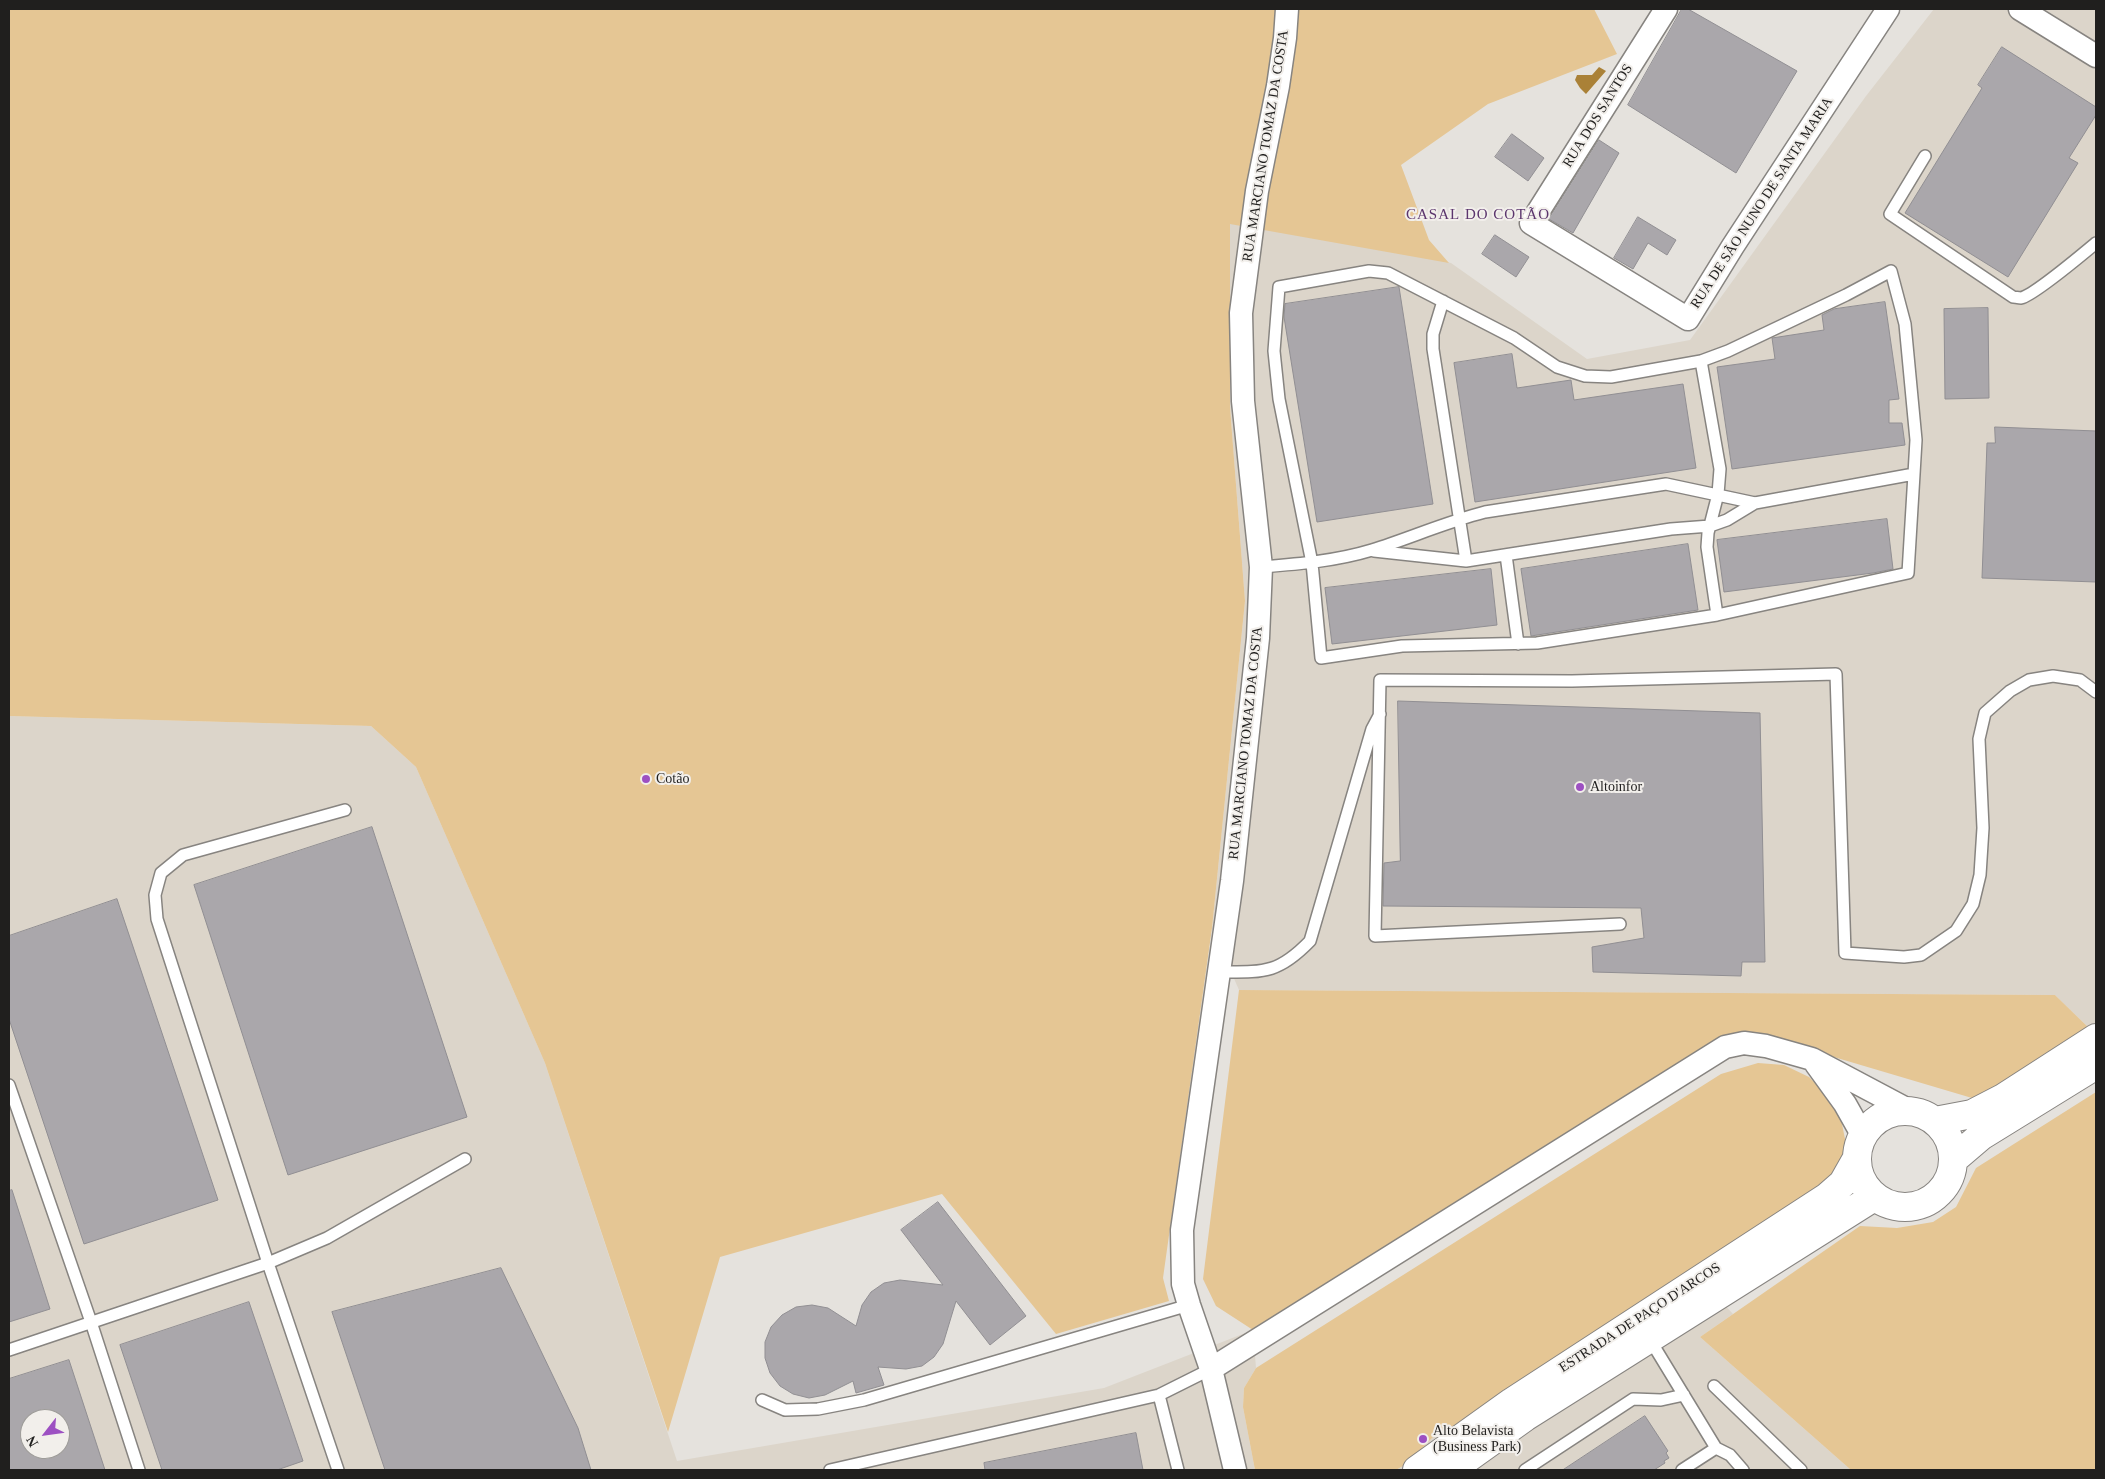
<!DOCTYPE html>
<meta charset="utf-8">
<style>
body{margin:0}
#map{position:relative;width:2105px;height:1479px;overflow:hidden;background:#e5e2dd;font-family:Georgia,serif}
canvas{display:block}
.frame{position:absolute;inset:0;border:10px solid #201f1e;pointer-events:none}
.north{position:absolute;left:20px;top:1409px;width:50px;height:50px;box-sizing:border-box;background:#f2efeb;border:1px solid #9e9c99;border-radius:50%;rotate:240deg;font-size:14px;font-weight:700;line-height:20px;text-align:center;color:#201f1e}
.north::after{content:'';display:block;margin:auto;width:18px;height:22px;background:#9d50c2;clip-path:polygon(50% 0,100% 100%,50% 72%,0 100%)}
</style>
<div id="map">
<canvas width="2105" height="1479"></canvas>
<div class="frame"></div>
<div class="north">N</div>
</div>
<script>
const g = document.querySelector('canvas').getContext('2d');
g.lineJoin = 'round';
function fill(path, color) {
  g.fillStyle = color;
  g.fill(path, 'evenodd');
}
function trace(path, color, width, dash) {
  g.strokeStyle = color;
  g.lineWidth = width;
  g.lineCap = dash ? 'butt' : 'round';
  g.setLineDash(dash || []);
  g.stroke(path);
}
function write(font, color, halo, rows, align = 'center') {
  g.font = font + ' Georgia,serif';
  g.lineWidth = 4;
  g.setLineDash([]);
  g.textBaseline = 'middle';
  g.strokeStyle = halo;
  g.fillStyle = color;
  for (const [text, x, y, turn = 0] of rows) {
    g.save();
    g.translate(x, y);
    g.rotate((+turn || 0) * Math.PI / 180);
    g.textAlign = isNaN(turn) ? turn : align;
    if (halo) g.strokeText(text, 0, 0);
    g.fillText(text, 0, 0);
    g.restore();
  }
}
const built = new Path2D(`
 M1934,9H2096V1028L2090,1029L2055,995L1239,990L1212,928L1245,601L1230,407V223L1304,228L1451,263L1587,359L1690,340L1866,96Z
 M9,716L371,726L416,767L545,1063L677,1461L1104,1388L1253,1330L1256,1368L1244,1388L1243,1407L1255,1470H9ZM30,1419H60V1449H30Z
 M1694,1272L1733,1314L1700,1337L1851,1470H1396L1408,1463L1433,1437L1472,1416Z`);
const green = new Path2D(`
 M9,9H1594L1617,54L1488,104L1401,165L1429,240L1449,263L1230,224V407L1245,601L1212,928L1163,1278L1169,1301L1056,1334L942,1194L720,1257L668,1432L545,1063L416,767L371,726L9,716Z
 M1239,990L2055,995L2090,1029L2052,1057L1972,1098L1763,1036H1723L1273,1323L1253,1330L1216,1306L1203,1279Z
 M1758,1063L1784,1065L1809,1077L1828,1096L1841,1119L1847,1149L1843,1169L1830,1184L1472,1416L1433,1437L1408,1463L1396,1470H1255L1243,1407L1244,1388L1256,1368L1721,1074Z
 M2096,1092V1470H1851L1700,1337L1860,1226L1897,1228L1933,1222L1956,1207L1976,1168Z`);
const water = new Path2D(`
 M1599,67L1606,71L1586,94L1580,88L1575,80L1577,75H1592Z`);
const building = new Path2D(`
 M1682,9H1688L1797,71L1736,173L1628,105Z
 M2002,47L2096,107V115L2069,158L2078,163L2008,277L1905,213L1982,88L1978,85Z
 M1512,134L1544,158L1528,181L1495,157Z
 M1599,140L1619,153L1573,233L1549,219Z
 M1638,217L1676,240L1667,255L1648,243L1633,269L1614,258Z
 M1495,235L1529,257L1516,277L1482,254Z
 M1399,287L1433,504L1317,522L1284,317L1285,304Z
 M1885,302L1899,399L1889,400V423H1902L1905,445L1732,469L1717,367L1775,359L1772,338L1824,330L1822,315L1834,309Z
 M1988,308L1989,398L1945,399L1944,309Z
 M1512,354L1517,388L1571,380L1574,400L1683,384L1696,468L1475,502L1454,363Z
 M1995,427L2096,431V582L1982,578L1987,443H1995Z
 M1887,519L1893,569L1873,573L1724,592L1717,540Z
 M1688,544L1698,610L1531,636L1521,569Z
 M1491,569L1497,625L1332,644L1325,588Z
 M1398,701L1760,713L1765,962H1742L1741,976L1593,972L1592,947L1644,938L1641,908L1383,906L1384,863L1400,861Z
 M372,827L467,1117L288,1175L194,885Z
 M117,899L218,1200L84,1244L9,1019V936Z
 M12,1190L50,1309L9,1322V1191Z
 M938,1202L1026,1316L990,1345L956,1301L943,1344L934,1357L922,1366L906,1369L878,1367L884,1385L856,1393L853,1381L825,1395L809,1398L793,1394L780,1386L770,1373L765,1358V1342L771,1327L782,1315L796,1307L812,1305L828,1308L856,1326L862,1305L871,1292L884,1283L900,1280L943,1285L901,1230Z
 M501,1268L578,1428L591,1470H385L332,1312Z
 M249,1302L303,1461L277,1470H162L120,1345Z
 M69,1360L105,1470H9V1379ZM30,1419H60V1449H30Z
 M1645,1416L1668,1451L1666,1453L1669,1458L1664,1461L1665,1463L1654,1470H1563Z
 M1136,1433L1143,1470H985L984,1463Z`);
const service = new Path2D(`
 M1925,156L1890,214L2013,297C2015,297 2018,298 2021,298C2034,295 2084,253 2096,243
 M1443,301L1433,334V349L1466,561L1671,529L1710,526L1727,520L1755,503
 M1374,551L1466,561
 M1506,555L1518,644
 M1261,567C1298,564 1336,561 1372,550C1410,538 1446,522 1485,512L1666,484L1755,503L1914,474L1916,440L1905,324L1891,271L1846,295L1728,351L1701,361L1611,377L1585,376L1557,367L1514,338L1388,273L1369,271L1279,287L1274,351L1279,399L1312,563L1321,658L1402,646L1537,643L1717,615L1707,547L1708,533L1718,494L1720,469L1701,361
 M1717,615L1908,573L1914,474
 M1620,924L1375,936L1380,680L1572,681L1836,674L1845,953L1904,957L1921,955L1956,931L1973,904L1980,875L1983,828L1979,739L1985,713L2010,691L2029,680L2053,676L2080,680L2096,692
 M1219,972C1264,972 1278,974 1310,941L1372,729L1380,714
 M9,1085L91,1322L139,1470
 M1649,1338L1716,1448L1730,1455L1743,1470
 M9,1350L268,1263L327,1238L465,1159
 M1714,1386L1801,1470
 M1159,1395L1178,1470
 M762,1400L785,1410L818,1409L864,1400L1189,1305
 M338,1470L268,1263L157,919L155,895L161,873L183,855L345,810
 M830,1470L1159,1395L1211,1369
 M1525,1470L1633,1399L1661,1400L1684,1395
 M1682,1470L1716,1448`);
const minor = new Path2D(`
 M1666,9L1531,223L1688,319L1733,246L1888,9
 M2020,9L2096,56
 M1816,1064L1845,1104L1863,1136
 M1211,1369L1725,1047L1744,1043L1766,1046L1812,1059L1910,1111
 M1235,1470L1211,1369L1189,1305L1183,1284L1182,1230L1232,881L1258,638L1261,567L1243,401L1241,313L1257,191L1278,86L1285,38L1287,9`);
const primary = new Path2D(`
 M1857 1159a48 48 0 1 1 96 0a48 48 0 1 1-96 0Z
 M1935,1121L1972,1114L2003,1098L2096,1038
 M1954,1159L1981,1136L2096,1065
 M1417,1470L1512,1402L1827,1197L1843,1183L1856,1160
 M1451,1470L1525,1417L1874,1197`);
const markers = [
 [646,779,5,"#9d50c2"],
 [1580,787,5,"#9d50c2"],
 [1423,1439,5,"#9d50c2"]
];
const streetNames = [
 ["RUA DOS SANTOS",1598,116,-58],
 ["RUA MARCIANO TOMAZ DA COSTA",1266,146,-81],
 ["RUA DE SÃO NUNO DE SANTA MARIA",1762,203,-57],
 ["RUA MARCIANO TOMAZ DA COSTA",1246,743,-84],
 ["ESTRADA DE PAÇO D'ARCOS",1640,1318,-33]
];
const poiNames = [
 ["Cotão",656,779],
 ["Altoinfor",1590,787],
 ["Alto Belavista",1433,1431],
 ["(Business Park)",1433,1447]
];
const neighbourhoodNames = [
 ["CASAL DO COTÃO",1478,215]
];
fill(built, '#dcd5ca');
fill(green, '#e5c694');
fill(water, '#aa8137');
fill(building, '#aaa7ab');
trace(building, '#918f93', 1);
trace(service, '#878480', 14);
trace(minor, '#878480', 25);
trace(primary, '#878480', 30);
trace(service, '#fff', 11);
trace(minor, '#fff', 22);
trace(primary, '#fff', 28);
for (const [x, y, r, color] of markers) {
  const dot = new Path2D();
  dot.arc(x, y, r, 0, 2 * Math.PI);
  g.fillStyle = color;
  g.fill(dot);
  trace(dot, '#f2efeb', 2);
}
write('14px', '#201f1e', '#f2efeb', streetNames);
write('14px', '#201f1e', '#f2efeb', poiNames, 'left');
g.letterSpacing = '1px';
write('15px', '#5b356d', '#f2efeb', neighbourhoodNames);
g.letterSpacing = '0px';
</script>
